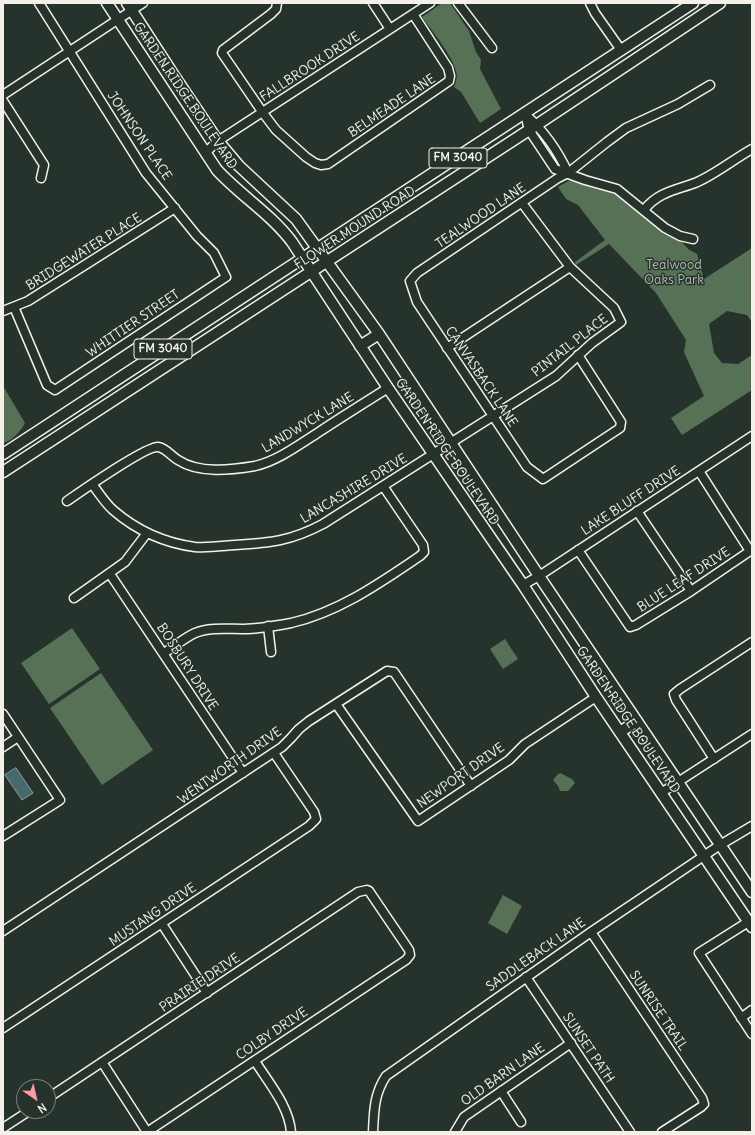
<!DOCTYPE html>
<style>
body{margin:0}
#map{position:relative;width:755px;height:1135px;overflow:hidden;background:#26332d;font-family:Delius,sans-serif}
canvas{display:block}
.frame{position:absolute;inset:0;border:4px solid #f4f1e8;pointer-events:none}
.north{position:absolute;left:16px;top:1079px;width:40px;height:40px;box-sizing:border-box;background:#26332d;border:1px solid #787f78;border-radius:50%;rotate:146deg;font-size:11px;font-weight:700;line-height:16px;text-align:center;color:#f4f1e8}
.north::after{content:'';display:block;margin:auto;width:14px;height:18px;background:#ff9aa2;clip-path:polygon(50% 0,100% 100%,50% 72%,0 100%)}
</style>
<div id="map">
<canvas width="755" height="1135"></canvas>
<div class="frame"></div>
<div class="north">N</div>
</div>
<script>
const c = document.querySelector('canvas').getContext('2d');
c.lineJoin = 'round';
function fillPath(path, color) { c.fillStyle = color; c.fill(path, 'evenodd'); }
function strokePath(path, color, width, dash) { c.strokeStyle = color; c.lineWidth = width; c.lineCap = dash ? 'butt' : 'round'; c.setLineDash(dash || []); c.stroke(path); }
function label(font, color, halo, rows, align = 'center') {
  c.font = font + ' Delius,sans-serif'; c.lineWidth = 3; c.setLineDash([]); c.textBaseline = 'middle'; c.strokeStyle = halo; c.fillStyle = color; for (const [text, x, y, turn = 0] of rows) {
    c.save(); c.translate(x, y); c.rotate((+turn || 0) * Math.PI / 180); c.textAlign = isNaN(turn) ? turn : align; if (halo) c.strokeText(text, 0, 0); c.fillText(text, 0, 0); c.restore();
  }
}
const green = new Path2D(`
 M442,3h8l19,28 7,21 5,8 -1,9 21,40 -21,14 -19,-31 -7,-5c2,-5 4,-10 2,-16 -4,-16 -24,-40 -34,-54z
 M572,179l16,6 14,3 13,4 15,10 43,35 9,5 6,7 9,5 7,25 48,-31v74l-5,-7 -20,-4 -18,13 5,29 8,10 16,1 14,-9v35l-70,45 -11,-17 33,-22 -20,-44 2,-12 -30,-47 -47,-49 -33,21 -1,-3 30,-22 -27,-35 -12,-6 -8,-12z
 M3,386l22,37c-4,8 -13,18 -22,20z
 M72,628l28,41 -51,35 -28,-41z
 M505,639l13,20 -15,10 -13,-20z
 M101,673l52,77 -51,35 -52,-77z
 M560,773l12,6 3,4 -7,8h-8l-2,-5 -5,-6 5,-6z
 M503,895l19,11 -15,28 -19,-11z`);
const water = new Path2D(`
 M16,768l17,25 -11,7 -17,-25z`);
const minor = new Path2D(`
 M277,3l-1,6 -5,5 -48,36 -1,3 41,60 13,17 30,27 9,6 6,2 7,-1 121,-83 1,-5 -2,-8 -35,-54
 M373,3l17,26
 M458,3l34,45
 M590,3l5,10 26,37
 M3,95l140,-92
 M3,101l41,64 -3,13
 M525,114l4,16 26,39 30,11 32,9 48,39 15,8 13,3
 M525,114c18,16 33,37 43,59
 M205,153l13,-12 212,-138
 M644,210c14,-18 32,-20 51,-27 18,-7 39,-24 57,-34
 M14,307l33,78 8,5 171,-113 -12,-24 -17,-17 -51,-63 -107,-170
 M3,311l25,-10 147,-93
 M447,348l123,-81
 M578,355l43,67 -1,6 -77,51 -16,-12 -110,-165 -7,-21 7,-8 141,-95 10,-5 39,-31 19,-14 52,-24 32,-19
 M92,484c7,9 13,19 21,26 23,20 52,33 82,37 13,1 27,-1 40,-2 35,-2 56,-4 88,-21l233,-148 36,-33 29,-21 -7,-14 -44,-41 -48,-64
 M67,501c13,-9 79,-55 91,-54 8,1 13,9 20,13 21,14 53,10 77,6 22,-5 42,-20 61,-32 24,-16 48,-31 72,-46
 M637,511l54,80
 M578,550l52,77 6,-2 55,-34 59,-40 -51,-80
 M110,574l133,199
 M523,585l16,-9 213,-140
 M74,598l51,-36 22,-29
 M268,626l3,26
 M164,653c10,-6 20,-15 31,-20 15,-6 32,-4 48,-4 16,0 32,-3 48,-6 48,-11 89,-40 129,-67l4,-4 -1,-7 -40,-59
 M336,704l82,117 91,-61 16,-16 71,-47
 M3,714l57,86 -57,36
 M3,747l15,-10
 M714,759l-38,-59 -2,-6 6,-5 72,-47
 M661,793l91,-59
 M748,922l-49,31 53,81
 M162,924l45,69
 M3,931l279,-184 9,-9 8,-9 10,-8 78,-50 7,1 77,114
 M591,932l111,166 2,6 -3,3 -39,25
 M526,977l104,155
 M741,1018l11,-8
 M3,1028l306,-202 7,-7 -2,-7 -40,-59
 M255,1061c13,21 34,45 36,71
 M102,1062l45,70
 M501,1091l20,31
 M48,1098l310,-206 9,-2 2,1 40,59 1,5 -4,5 -259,172
 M3,1128l26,-17
 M373,1132c1,-21 1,-38 13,-56l205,-144 129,-87 32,-19
 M455,1132l9,-15 107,-74`);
const major = new Path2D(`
 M107,3l110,167c24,26 54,44 75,72l96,146 135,197 73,112 156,230
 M127,3l48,74 43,64 21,25 57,53 83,115 160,242 213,316
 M360,346l19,-12
 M3,454l690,-451
 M3,472l526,-342 191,-127
 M620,732l17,-11`);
const shields = [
 [458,158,58],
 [163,349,58]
];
const shieldNames = [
 ["FM 3040",458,158],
 ["FM 3040",163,349]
];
const streetNames = [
 ["FALLBROOK DRIVE",310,67,-33],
 ["GARDEN RIDGE BOULEVARD",185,96,56],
 ["BELMEADE LANE",392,106,-34],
 ["JOHNSON PLACE",139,136,56],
 ["TEALWOOD LANE",481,216,-34],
 ["FLOWER MOUND ROAD",355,228,-33],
 ["BRIDGEWATER PLACE",84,252,-32],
 ["WHITTIER STREET",133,324,-34],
 ["PINTAIL PLACE",570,346,-38],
 ["CANVASBACK LANE",481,377,56],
 ["LANDWYCK LANE",308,423,-31],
 ["GARDEN RIDGE BOULEVARD",447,452,56],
 ["LANCASHIRE DRIVE",354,489,-31],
 ["LAKE BLUFF DRIVE",631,501,-33],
 ["BLUE LEAF DRIVE",684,580,-33],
 ["BOSBURY DRIVE",187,667,57],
 ["GARDEN RIDGE BOULEVARD",628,720,56],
 ["WENTWORTH DRIVE",230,766,-35],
 ["NEWPORT DRIVE",461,776,-35],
 ["MUSTANG DRIVE",153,915,-34],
 ["SADDLEBACK LANE",536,955,-35],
 ["PRAIRIE DRIVE",200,983,-34],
 ["SUNRISE TRAIL",658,1011,56],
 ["COLBY DRIVE",272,1034,-34],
 ["SUNSET PATH",588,1048,56],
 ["OLD BARN LANE",503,1075,-35]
];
const parkNames = [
 ["Tealwood",674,265],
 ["Oaks Park",674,280]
];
fillPath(green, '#577157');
fillPath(water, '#466a6b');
strokePath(water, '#8ca09d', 1);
strokePath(minor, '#f4f1e8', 11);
strokePath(major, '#f4f1e8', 13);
strokePath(minor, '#26332d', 8);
strokePath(major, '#26332d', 10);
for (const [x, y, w] of shields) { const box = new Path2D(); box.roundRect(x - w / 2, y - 10, w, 20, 3); c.fillStyle = '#26332d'; c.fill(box); strokePath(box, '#f4f1e8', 1); }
label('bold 12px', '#f4f1e8', null, shieldNames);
label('13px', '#f4f1e8', '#26332d', streetNames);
label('13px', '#b5beae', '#26332d', parkNames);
</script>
